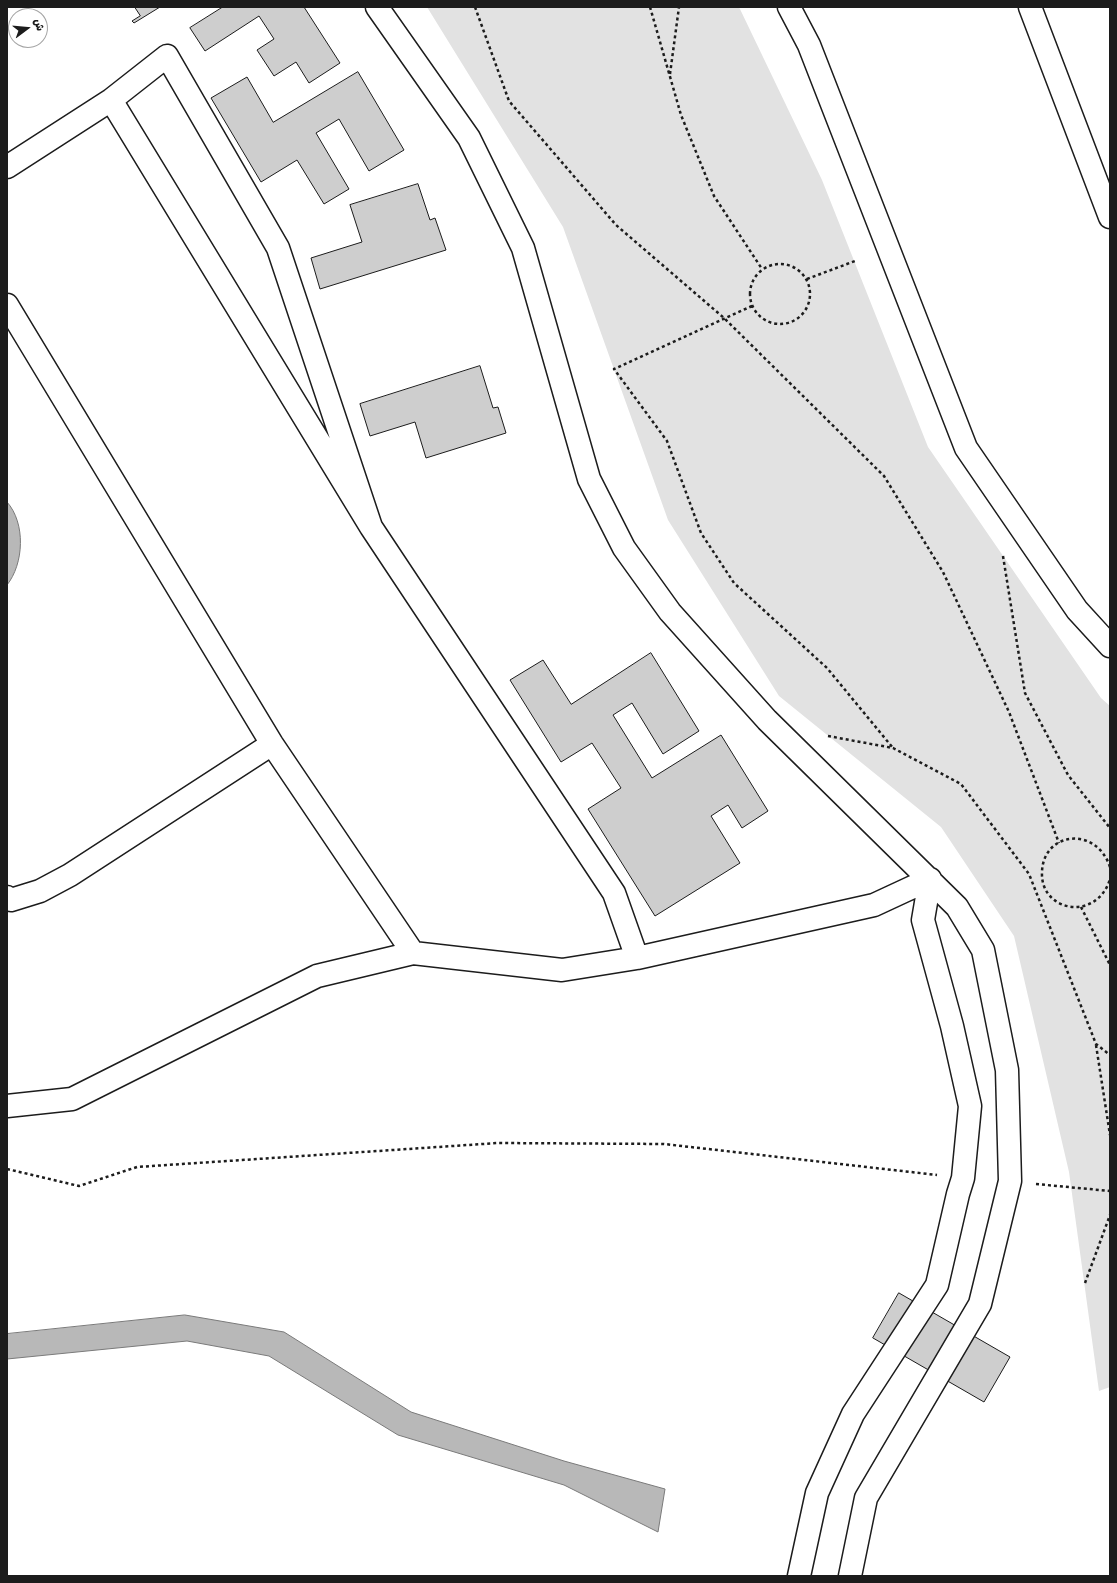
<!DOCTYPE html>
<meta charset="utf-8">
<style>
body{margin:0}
#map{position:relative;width:1117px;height:1583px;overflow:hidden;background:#fff;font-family:Pangolin,"Playpen Sans Arabic",sans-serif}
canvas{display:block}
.frame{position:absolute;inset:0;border:8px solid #1c1c1c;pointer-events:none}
.north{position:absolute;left:8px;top:8px;width:40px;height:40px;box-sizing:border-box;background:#fff;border:1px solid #a4a4a4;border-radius:50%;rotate:74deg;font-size:11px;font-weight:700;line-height:16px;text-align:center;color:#1c1c1c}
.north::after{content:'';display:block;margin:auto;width:14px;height:18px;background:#1c1c1c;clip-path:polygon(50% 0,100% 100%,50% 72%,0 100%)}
</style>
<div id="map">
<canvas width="1117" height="1583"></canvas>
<div class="frame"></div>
<div class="north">ش</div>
</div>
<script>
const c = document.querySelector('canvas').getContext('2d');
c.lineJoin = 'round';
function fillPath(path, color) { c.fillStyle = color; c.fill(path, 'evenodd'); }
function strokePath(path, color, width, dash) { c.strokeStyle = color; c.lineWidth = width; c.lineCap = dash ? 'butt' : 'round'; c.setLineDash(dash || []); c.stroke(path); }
const green = new Path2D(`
 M427,7h312l83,173 106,267 173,251 9,8v681l-11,4 -30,-219 -55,-236 -73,-109 -162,-131 -111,-176 -105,-293z`);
const water = new Path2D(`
 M7,502c19,21 17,62 0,83z
 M185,1315l99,17 127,80 153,49 101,28 -7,43 -94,-47 -166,-50 -129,-79 -82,-15 -180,18v-25z`);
const building = new Path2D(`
 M135,7h25l-26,16 -2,-2 8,-5z
 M223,7h81l36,56 -31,20 -13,-21 -22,14 -17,-26 17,-11 -15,-23 -54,35 -15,-23z
 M358,72l46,78 -35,21 -30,-52 -23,14 33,56 -25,15 -27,-44 -36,22 -50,-84 36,-21 26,45z
 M418,184l12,36 5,-2 11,32 -126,39 -9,-31 51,-16 -12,-37z
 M480,366l13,42 5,-1 8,26 -80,25 -11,-36 -45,14 -10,-32z
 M651,653l48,78 -36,23 -31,-51 -19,12 39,63 69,-43 47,76 -26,17 -14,-23 -17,11 29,47 -85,53 -67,-107 33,-21 -29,-45 -31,19 -51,-82 33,-20 28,44z
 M899,1293l111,64 -26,45 -111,-64z`);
const path = new Path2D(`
 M475,7l34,94 107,124 108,93 160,158 59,96 66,140 50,131
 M650,7l31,108 33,81 48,73
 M670,74l9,-67
 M750 294a30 30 0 1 1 60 0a30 30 0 1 1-60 0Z
 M807,279l48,-18
 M752,306l-138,63 53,72 34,92 33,50 93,85 66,80
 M1003,556l22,137 43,82 42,53
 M828,736l65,12 68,36 68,90 67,170 14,11
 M1110,867c-14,-42 -67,-35 -68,5 -2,40 55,50 68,7
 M1081,907l29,58
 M1096,1045l14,90
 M7,1169l72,17 58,-19 361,-24 166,1 273,31
 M1036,1184l74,7
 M1085,1283l25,-68`);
const minor = new Path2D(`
 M377,7l92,131 54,110 66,231 35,69 46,64 97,108 190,187 26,43 24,120 3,111 -30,123 -114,194 -16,78
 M789,7l20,38 157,403 111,162 33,36
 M1030,7l80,210
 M7,167l104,-67 56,-44 111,192 93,279 -260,-427
 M7,305l265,439 141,209
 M371,527l243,366 23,65
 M7,897l4,3 29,-9 30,-16 202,-131
 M7,1106l65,-7 245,-123 96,-23 149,17 75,-12 237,-53 56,-26
 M799,1576l18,-83 36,-79 84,-129 21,-91 5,-16 7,-72 -18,-80 -29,-106 7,-41`);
fillPath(green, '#e2e2e2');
fillPath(water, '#b8b8b8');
strokePath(water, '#7a7a7a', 1);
fillPath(building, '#cecece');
strokePath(building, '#1c1c1c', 1);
strokePath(minor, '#1c1c1c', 25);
strokePath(path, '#1c1c1c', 2.5, [3, 3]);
strokePath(minor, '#fff', 22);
</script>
